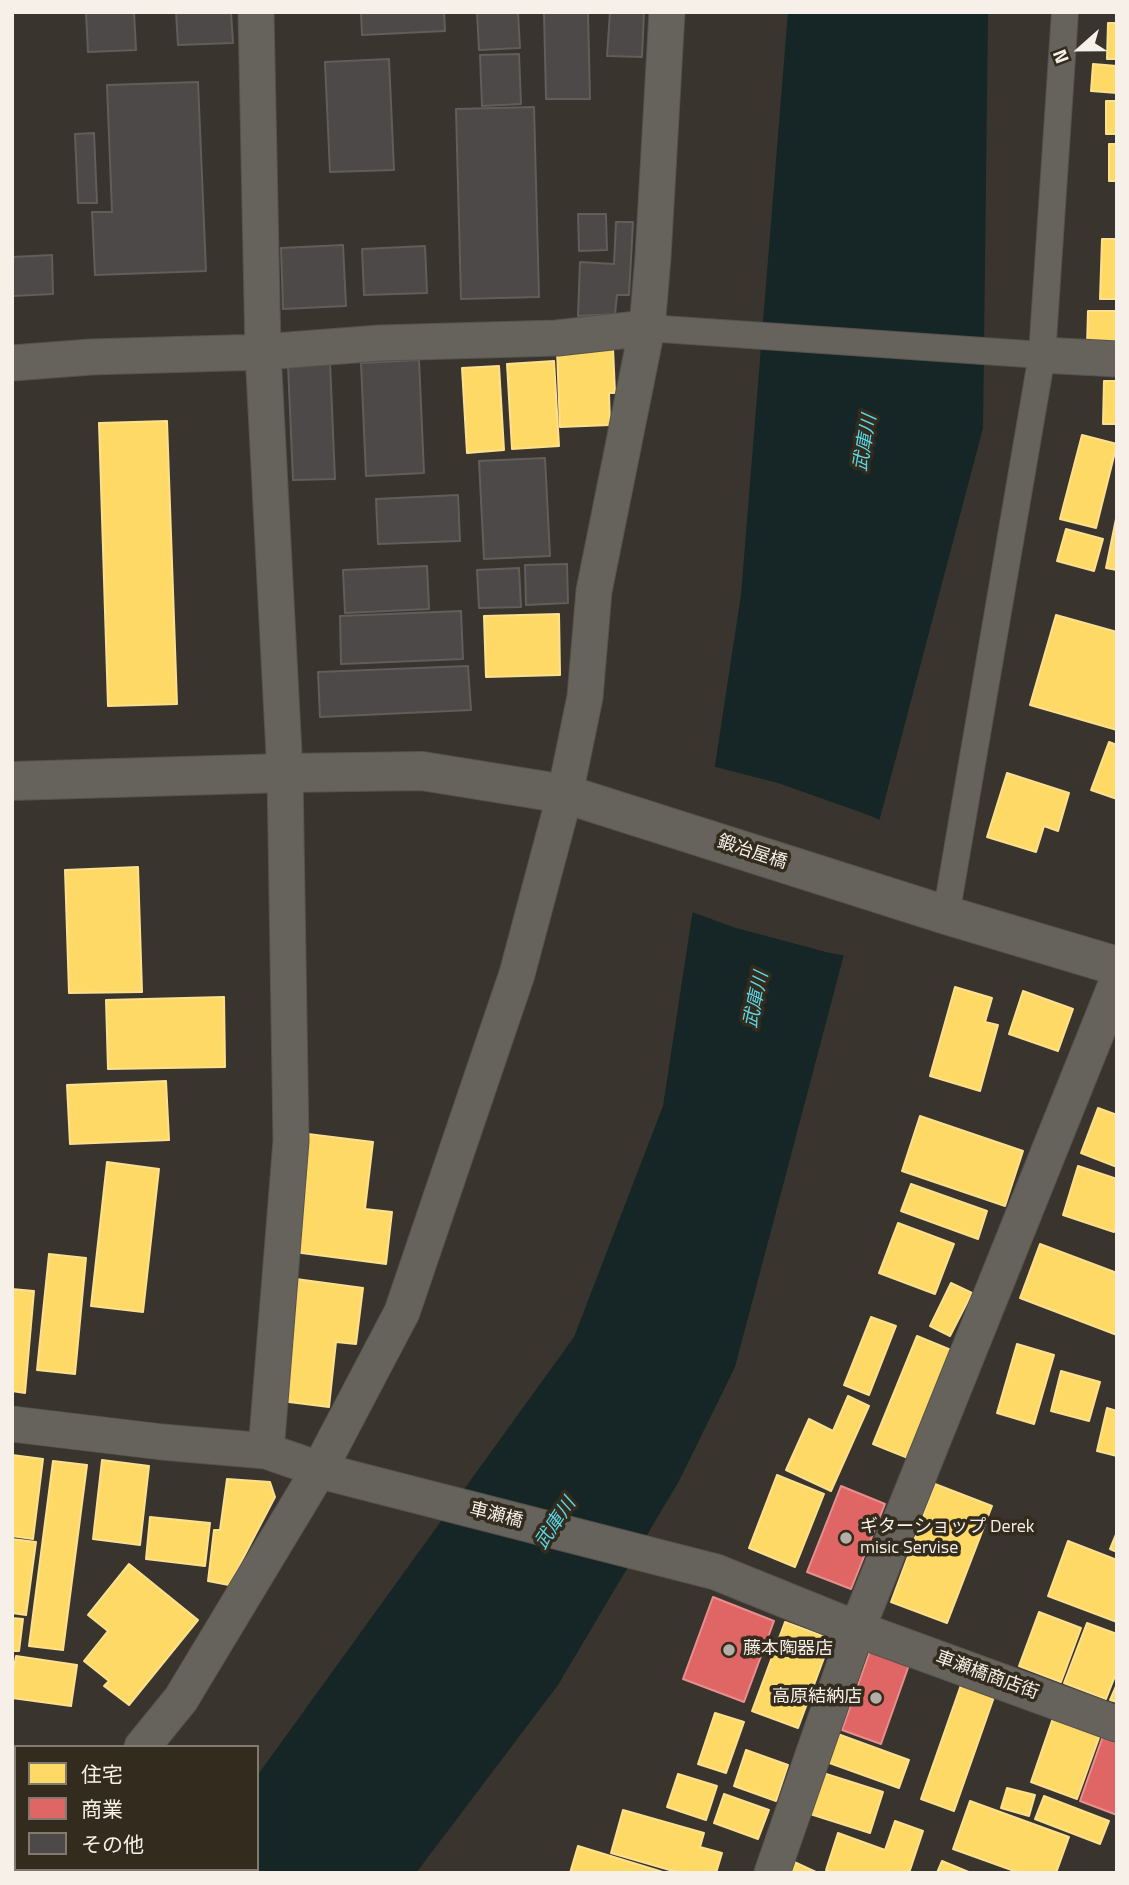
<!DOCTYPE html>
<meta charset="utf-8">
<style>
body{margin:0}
#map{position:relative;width:1129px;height:1885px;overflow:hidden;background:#39342d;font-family:"Titillium Web","Noto Sans JP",sans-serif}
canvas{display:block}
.frame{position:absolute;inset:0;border:14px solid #f6f0e9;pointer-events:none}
.legend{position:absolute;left:14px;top:1745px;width:245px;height:126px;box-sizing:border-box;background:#332b1e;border:2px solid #817a6f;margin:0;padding:9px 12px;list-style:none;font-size:21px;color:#f6f0e9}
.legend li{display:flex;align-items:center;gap:14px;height:35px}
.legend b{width:35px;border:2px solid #817a6f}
.north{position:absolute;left:1045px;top:14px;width:70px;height:70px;-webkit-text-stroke:5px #332b1e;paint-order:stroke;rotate:249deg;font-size:19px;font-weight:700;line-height:28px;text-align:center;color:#f6f0e9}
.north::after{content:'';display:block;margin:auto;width:24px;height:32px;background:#f6f0e9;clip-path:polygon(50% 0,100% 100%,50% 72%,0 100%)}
</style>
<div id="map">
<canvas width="1129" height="1885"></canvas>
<div class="frame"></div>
<ul class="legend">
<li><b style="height:19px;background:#ffd966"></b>住宅</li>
<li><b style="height:19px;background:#e06666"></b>商業</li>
<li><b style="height:19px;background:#4c4948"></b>その他</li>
</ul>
<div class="north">N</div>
</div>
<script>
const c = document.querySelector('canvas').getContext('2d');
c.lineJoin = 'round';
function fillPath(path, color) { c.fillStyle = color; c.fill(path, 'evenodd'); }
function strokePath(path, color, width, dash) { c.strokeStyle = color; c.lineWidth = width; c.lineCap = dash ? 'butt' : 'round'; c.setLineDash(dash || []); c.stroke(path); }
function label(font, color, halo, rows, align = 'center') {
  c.font = font + ' "Titillium Web","Noto Sans JP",sans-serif'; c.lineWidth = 7; c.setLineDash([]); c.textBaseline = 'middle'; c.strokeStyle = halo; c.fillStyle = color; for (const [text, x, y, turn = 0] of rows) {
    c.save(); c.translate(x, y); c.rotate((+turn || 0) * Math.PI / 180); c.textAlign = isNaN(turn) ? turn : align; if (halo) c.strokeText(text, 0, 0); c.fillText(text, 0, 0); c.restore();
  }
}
const water = new Path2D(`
 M788,12h200l-5,416 -248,939 -56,114 -121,204 -142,188h-238l3,-4h76v-93l317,-439 89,-231 78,-511z`);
const pier = new Path2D(`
 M712,766l66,17 85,30 20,8 -36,135 -21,-4 -90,-24 -47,-17z`);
const homes = new Path2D(`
 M1108,23h9v36h-10z
 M1093,64l24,2v27l-26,-2z
 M1106,101h11v33h-11z
 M1109,144h8v37h-8z
 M1102,239h15v60h-17z
 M1088,311h29v37l-30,-1z
 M613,348l2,45h-6l1,32 -50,2 -3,-77z
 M554,361l5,85 -47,3 -5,-85z
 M499,366l5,84 -37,3 -5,-85z
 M1104,381h13v43h-14z
 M167,421l10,283 -69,2 -9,-283z
 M1082,435l35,9 -21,84 -36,-9z
 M1117,514v56l-11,-2z
 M1066,529l37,10 -9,32 -37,-10z
 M559,614l1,61 -74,2 -2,-61z
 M1056,615l61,17v98l-87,-25z
 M1109,742l8,3v54l-26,-9z
 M1007,773l62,20 -11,38 -14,-5 -8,26 -49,-15z
 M138,867l4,125 -73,1 -4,-123z
 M955,987l37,11 -7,24 13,3 -18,66 -50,-15z
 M1023,991l50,18 -15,42 -49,-17z
 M224,997l1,70 -117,2 -2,-69z
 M166,1081l3,59 -99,4 -3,-59z
 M1098,1108l19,7v52l-36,-14z
 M920,1116l103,35 -18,55 -103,-35z
 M308,1134l65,8 -8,67 27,3 -6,52 -92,-12z
 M107,1162l52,7 -16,143 -52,-6z
 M1078,1166l39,13v44l-3,9 -51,-17z
 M911,1184l76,27 -9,28 -77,-28z
 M898,1223l56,21 -19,50 -56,-21z
 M1040,1244l77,29v62l-97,-37z
 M49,1254l37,4 -11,116 -38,-4z
 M296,1279l67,9 -7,56 -20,-2 -7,65 -48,-6z
 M951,1283l21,10 -22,43 -20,-10z
 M12,1289l22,2 -9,102 -13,-2z
 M871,1317l25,9 -27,69 -25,-10z
 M917,1336l34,14 -43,108 -35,-14z
 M1017,1344l37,11 -20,69 -37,-11z
 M1061,1371l39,11 -11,39 -38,-10z
 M848,1396l21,10 -38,85 -45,-21 23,-51 24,12z
 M1107,1408l10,3v45l-20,-5z
 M12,1455l31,4 -10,80 -21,-3z
 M102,1460l47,6 -9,79 -47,-6z
 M53,1461l34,4 -24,185 -34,-4z
 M777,1475l47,19 -29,73 -46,-19z
 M227,1479l43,3 5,15 -46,88 -21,-4 6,-51h6z
 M935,1484l57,22 -45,117 -56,-21z
 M150,1517l60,6 -5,43 -59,-7z
 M1117,1532v20l-7,-3z
 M12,1539l24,3 -10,73 -14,-2z
 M1068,1541l49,19v62l-69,-26z
 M129,1564l69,56 -69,85 -25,-19 5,-5 -25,-20 24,-30 -20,-16z
 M1039,1612l42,16 -20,54 -42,-16z
 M12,1618l11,1 -4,32h-7z
 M785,1622l46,17 -33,89 -46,-17z
 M1087,1623l30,11v37l-11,28 -42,-16z
 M16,1656l61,9 -6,41 -59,-8v-19z
 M1117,1684v18l-7,-2z
 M961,1685l33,12 -40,114 -33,-12z
 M715,1713l29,9 -18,51 -28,-9z
 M1053,1718l47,17 -23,64 -46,-17z
 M835,1733l74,27 -10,28 -75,-27z
 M746,1750l42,15 -12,36 -42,-15z
 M820,1772l63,20 -13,41 -63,-20z
 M678,1774l39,12 -11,34 -39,-13z
 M1007,1788l28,7 -6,21 -28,-8z
 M724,1794l45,16 -11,29 -44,-16z
 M1044,1796l65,25 -9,23 -65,-25z
 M970,1801l99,36 -13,36h-36l-67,-24z
 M623,1810l81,23 -4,14 22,6 -6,20h-36l-69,-20z
 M895,1821l28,10 -14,42h-76l-7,-3 12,-37 47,17z
 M578,1846l88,27h-96z
 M790,1860l28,13h-34z
 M942,1861l29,12h-34z`);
const shops = new Path2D(`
 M841,1486l44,18 -34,85 -44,-17z
 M713,1597l61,24 -30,81 -61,-23z
 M870,1651l39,14 -28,79 -39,-14z
 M1103,1736l14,5v74l-37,-14z`);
const building = new Path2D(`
 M86,12h48l2,38 -48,2z
 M176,12h55l2,31 -55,2z
 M361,12h83l1,19 -83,4z
 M477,12h41l2,36 -41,2z
 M544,12h44l2,87h-44z
 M610,12h34l-2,45 -35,-1z
 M519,54l2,50 -39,2 -2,-51z
 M389,59l5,111 -64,2 -5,-110z
 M198,82l8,189 -111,4 -3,-63h20l-5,-127z
 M534,107l5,190 -78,2 -5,-190z
 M94,133l3,70h-19l-3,-69z
 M578,214h28l1,36 -28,1z
 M616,222h17l-4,73h-12l-2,19 -37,2 2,-54 34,2z
 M343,245l3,61 -63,3 -2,-61z
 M425,246l2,47 -63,2 -2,-46z
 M52,255l1,39 -41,2v-39z
 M419,360l5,113 -58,3 -5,-113z
 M330,363l5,116 -42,1 -5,-115z
 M545,458l5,98 -66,3 -5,-98z
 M458,495l2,46 -82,3 -2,-45z
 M567,564l1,39 -42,2 -1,-40z
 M427,566l2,43 -84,4 -2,-43z
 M519,568l2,39 -42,1 -2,-38z
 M461,611l2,48 -122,5 -1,-48z
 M468,666l3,44 -151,7 -2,-45z`);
const pedestrian = new Path2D(`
 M647,328l395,27
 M946,915l96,-560 23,-343`);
const minor = new Path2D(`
 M256,12l7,340 22,421 6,368 -25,310
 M1042,355l75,4
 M12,363l79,-6 172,-5 117,-9 177,-5 90,-10
 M12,1424l150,18 104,9 67,23 383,98 141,57 260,95
 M142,1747l39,-48 138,-229 83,-158 115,-338 48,-180 20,-97 9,-106 53,-263 6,-71 14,-245
 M38,1873l4,-4
 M772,1873l85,-244 260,-647`);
const tertiary = new Path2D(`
 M12,781l273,-8 137,-2 143,23 381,121 171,51`);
const markers = [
 [846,1538,7,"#b4aea7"],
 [729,1650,7,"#b4aea7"],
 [876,1698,7,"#b4aea7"]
];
const streetNames = [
 ["鍛冶屋橋",752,853,18],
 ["車瀬橋",496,1516,14],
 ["車瀬橋商店街",987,1676,20]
];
const poiNames = [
 ["ギターショップ Derek",860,1528],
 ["misic Servise",860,1549],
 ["藤本陶器店",743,1650],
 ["高原結納店",862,1698,"right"]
];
const waterNames = [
 ["武庫川",866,443,-80],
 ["武庫川",757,1000,-78],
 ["武庫川",556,1524,-56]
];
fillPath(water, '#162526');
fillPath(pier, '#39342d');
fillPath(homes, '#ffd966');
strokePath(homes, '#fce08d', 2);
fillPath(shops, '#e06666');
strokePath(shops, '#e78f8d', 2);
fillPath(building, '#4c4948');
strokePath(building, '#615d5b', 2);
strokePath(pedestrian, '#57524c', 28);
strokePath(minor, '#57524c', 37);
strokePath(tertiary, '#57524c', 40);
strokePath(pedestrian, '#66635d', 26);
strokePath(minor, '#66635d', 35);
strokePath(tertiary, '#66635d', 38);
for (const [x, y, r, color] of markers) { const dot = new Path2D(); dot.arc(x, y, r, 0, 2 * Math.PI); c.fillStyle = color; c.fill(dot); strokePath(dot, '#332b1e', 2.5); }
label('18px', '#f6f0e9', '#332b1e', streetNames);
label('18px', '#f6f0e9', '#332b1e', poiNames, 'left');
label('italic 19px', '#58d9e8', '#332b1e', waterNames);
</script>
